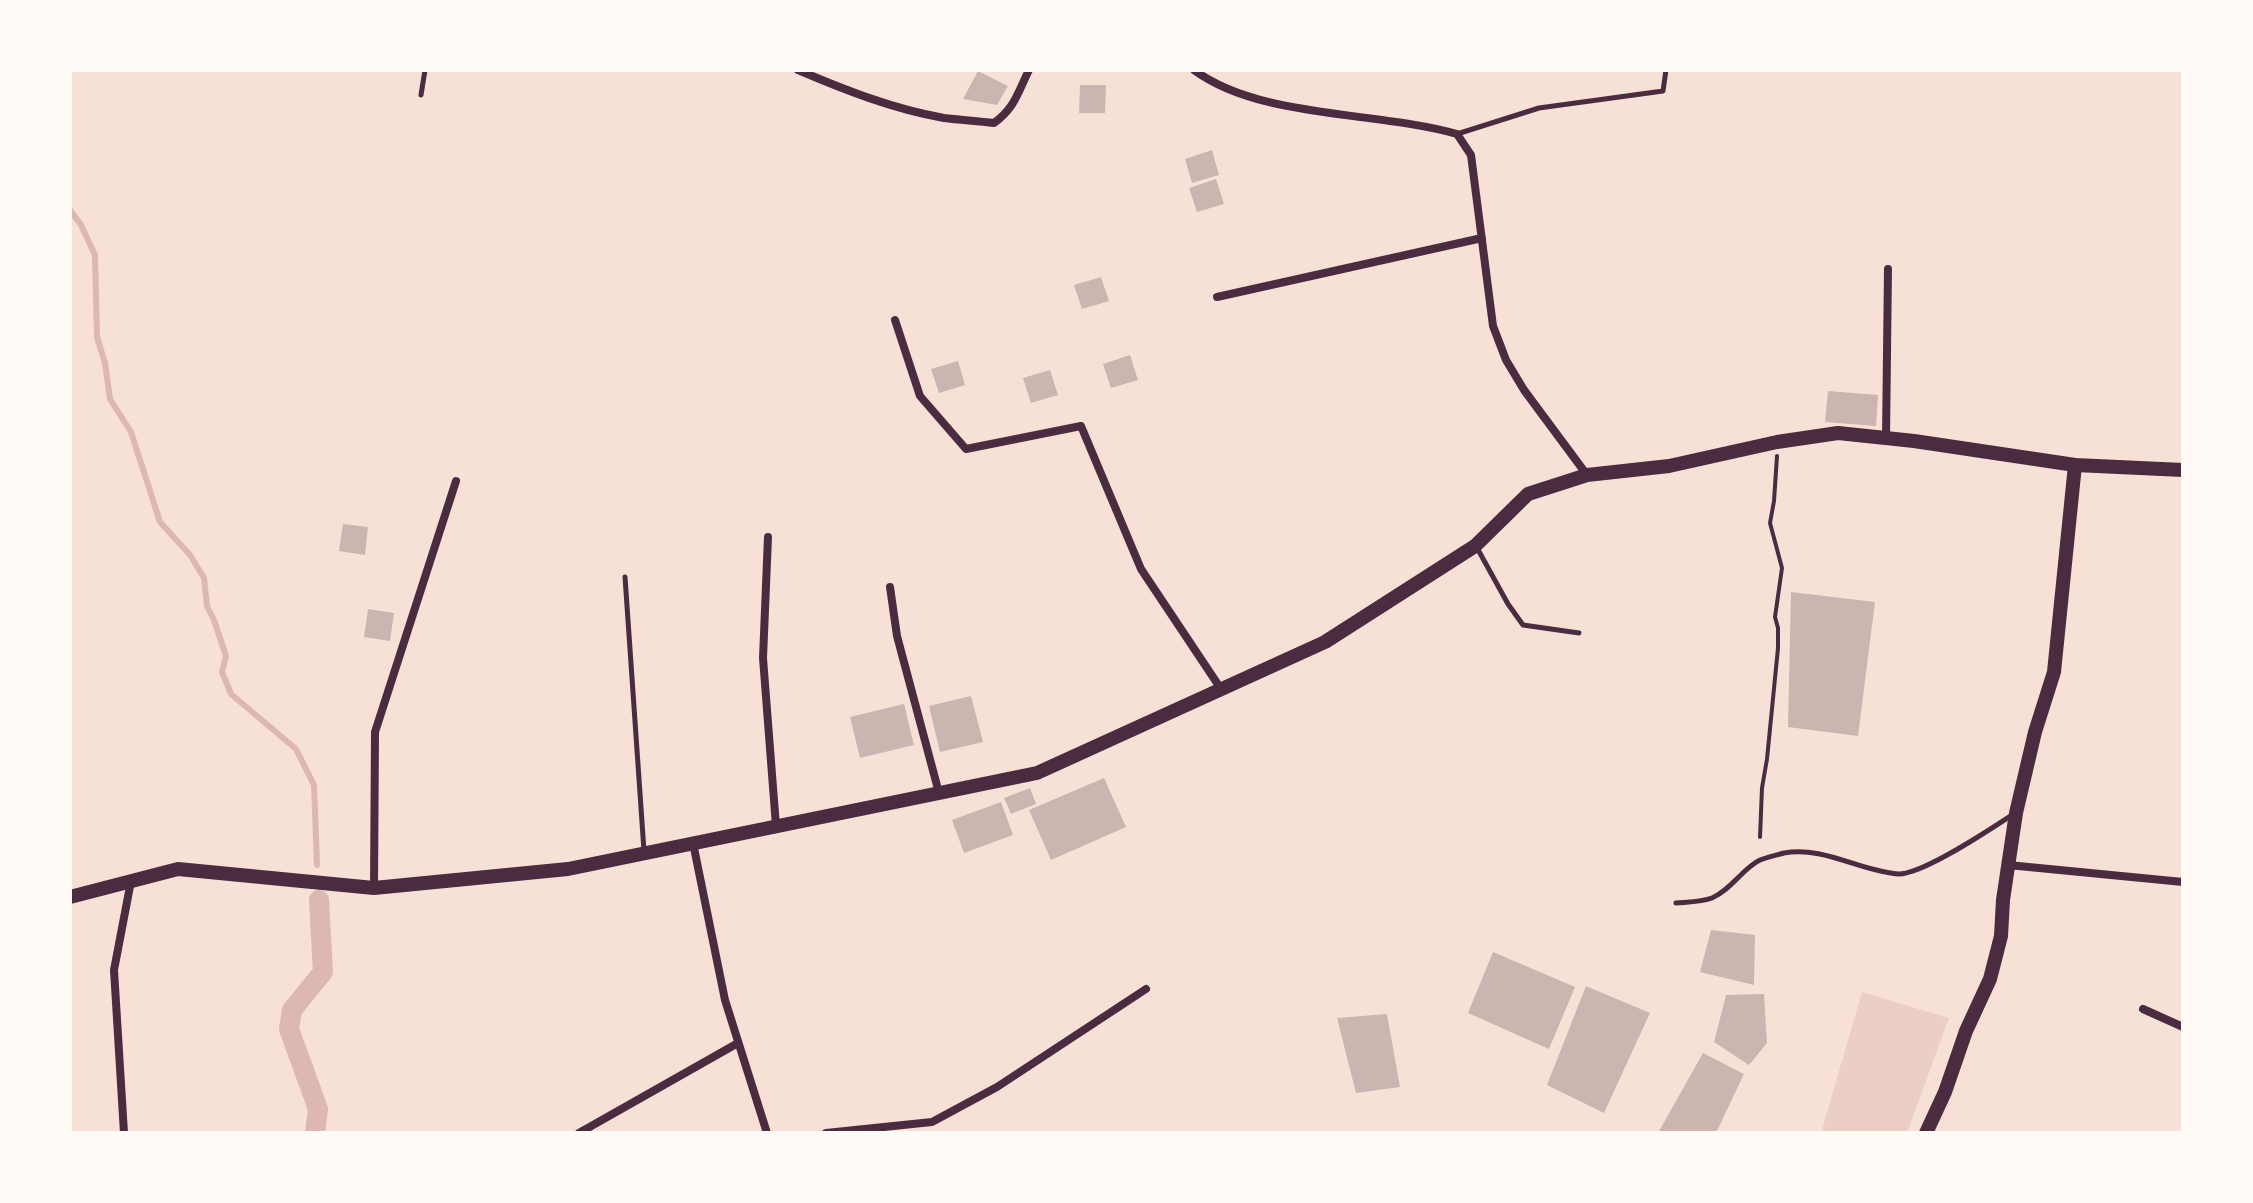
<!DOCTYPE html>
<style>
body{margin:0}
#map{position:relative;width:2253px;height:1203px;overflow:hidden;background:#f7e1d7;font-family:Cabin,sans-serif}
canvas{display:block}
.frame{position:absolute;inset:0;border:72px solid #fffaf5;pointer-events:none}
</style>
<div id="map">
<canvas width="2253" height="1203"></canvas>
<div class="frame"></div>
</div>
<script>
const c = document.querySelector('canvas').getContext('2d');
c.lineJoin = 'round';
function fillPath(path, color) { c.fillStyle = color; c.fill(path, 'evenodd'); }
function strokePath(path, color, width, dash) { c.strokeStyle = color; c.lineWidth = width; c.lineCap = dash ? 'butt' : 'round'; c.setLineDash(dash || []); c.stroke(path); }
const green = new Path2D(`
 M1862,992l87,26 -42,115h-86z`);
const stream = new Path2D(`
 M70,210l11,15 14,30 2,82 8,26 5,36 21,33 29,90 30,33 14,23 3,28 7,14 12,36 -4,16 9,22 65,55 18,36 3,80`);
const canal = new Path2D(`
 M315,1133l3,-24 -29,-80 3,-19 31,-38 -4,-72`);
const building = new Path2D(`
 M978,71l30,15 -11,19 -34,-6z
 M1080,85h26l-1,28h-26z
 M1212,150l7,25 -27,8 -7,-24z
 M1216,179l8,25 -27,8 -8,-24z
 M1101,277l8,24 -27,8 -8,-24z
 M1130,355l8,25 -27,8 -8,-24z
 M958,361l7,24 -26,8 -8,-24z
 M1050,370l8,25 -27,8 -8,-25z
 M1828,391l50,4 -2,31 -51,-4z
 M343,524l25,3 -3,28 -26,-4z
 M1791,592l84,10 -17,134 -70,-9z
 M368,609l26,4 -4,28 -26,-4z
 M971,696l12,46 -43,10 -11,-46z
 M904,704l10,41 -54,13 -10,-41z
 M1104,778l22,49 -75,33 -22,-50z
 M1030,788l6,16 -25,10 -7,-16z
 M1001,802l12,33 -49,18 -12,-33z
 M1711,930l44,5 -1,50 -54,-13z
 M1493,952l82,35 -26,62 -81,-36z
 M1586,986l64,27 -46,100 -57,-28z
 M1764,994l3,49 -18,22 -35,-23 12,-47z
 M1387,1014l13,73 -44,6 -19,-75z
 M1703,1053l41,21 -28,59h-58z`);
const path = new Path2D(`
 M1760,837l2,-49 5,-29 11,-111v-20l-3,-11 7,-49 -12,-45 4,-22 3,-45`);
const service = new Path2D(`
 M421,95l4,-25
 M1457,134l82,-26 124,-17 3,-21
 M1476,546l32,58 15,21 56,8
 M625,577l19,274
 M1676,903c11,-1 26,-1 36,-5 19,-8 32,-31 48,-38 7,-3 17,-5 24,-7 40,-7 75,18 114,21 24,1 91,-44 114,-59`);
const minor = new Path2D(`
 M798,70c47,20 95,39 146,48 17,2 33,3 50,5 21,-15 24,-31 35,-53
 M1194,70c66,49 183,41 263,64l14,21 22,171 13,34 18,30 63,85
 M1217,297l265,-59
 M895,320l25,76 46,53 115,-23 60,143 80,120
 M1886,438l2,-169
 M768,537l-5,121 13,168
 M890,587l7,49 42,157
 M693,843l32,157 42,133
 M2008,865l175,17
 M374,888l1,-156 81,-251
 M2143,1009l40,18
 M124,1133l-10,-163 17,-89
 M579,1133l159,-90
 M826,1133l106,-11 65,-35 149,-98`);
const tertiary = new Path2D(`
 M1926,1133l19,-41 21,-61 24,-52 11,-43 2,-36 13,-87 19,-81 19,-60 21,-207`);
const secondary = new Path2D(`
 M70,897l108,-28 196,19 194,-19 469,-96 288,-131 150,-96 53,-52 59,-19 82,-9 108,-24 61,-9 76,8 161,24 108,5`);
fillPath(green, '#ebcfc5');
strokePath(stream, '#dcb8b0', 6);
strokePath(canal, '#dcb8b0', 20);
fillPath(building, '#ccb4b1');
strokePath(path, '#4a2c40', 4);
strokePath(service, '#4a2c40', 5);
strokePath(minor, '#4a2c40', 8);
strokePath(tertiary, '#4a2c40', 14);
strokePath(secondary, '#4a2c40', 14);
</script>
